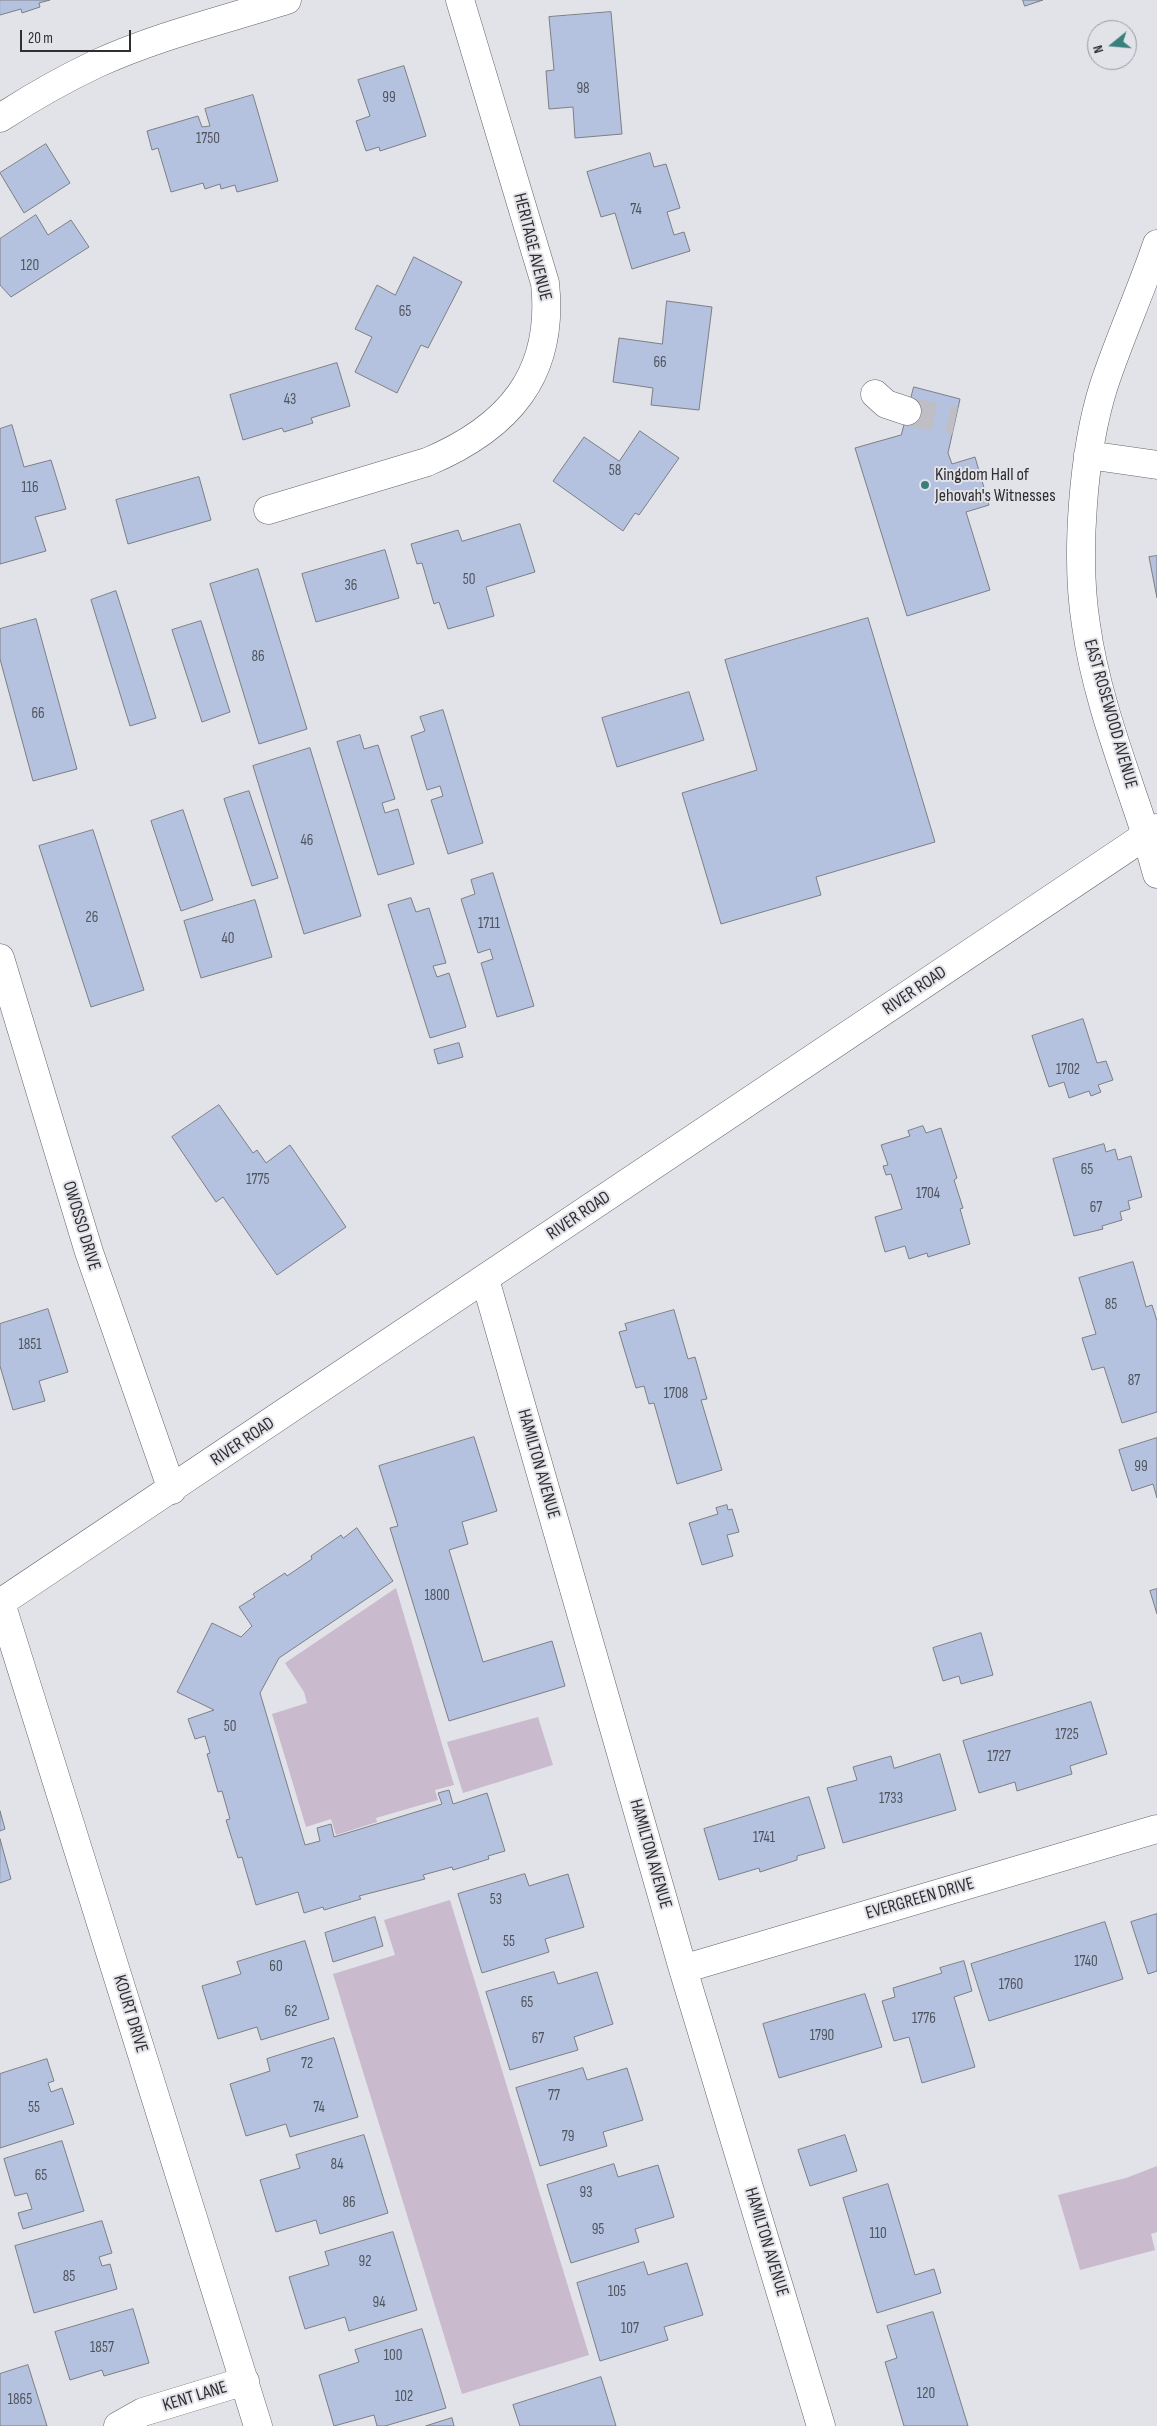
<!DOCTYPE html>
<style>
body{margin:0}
#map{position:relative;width:1157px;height:2426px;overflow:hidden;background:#e2e2e9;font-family:"Sofia Sans Condensed",sans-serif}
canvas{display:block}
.north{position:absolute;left:1087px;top:20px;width:50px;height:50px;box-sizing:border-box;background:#e2e2e9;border:1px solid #9a9aa0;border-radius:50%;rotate:253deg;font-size:14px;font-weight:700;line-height:20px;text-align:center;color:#2f2f32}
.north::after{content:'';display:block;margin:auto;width:18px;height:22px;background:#38807d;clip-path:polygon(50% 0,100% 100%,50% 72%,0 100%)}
.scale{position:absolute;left:20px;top:30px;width:111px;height:22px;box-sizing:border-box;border:2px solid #2f2f32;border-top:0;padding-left:6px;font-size:15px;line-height:18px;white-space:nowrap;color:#2f2f32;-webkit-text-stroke:4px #e2e2e9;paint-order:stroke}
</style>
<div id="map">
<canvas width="1157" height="2426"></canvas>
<div class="north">N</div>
<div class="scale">20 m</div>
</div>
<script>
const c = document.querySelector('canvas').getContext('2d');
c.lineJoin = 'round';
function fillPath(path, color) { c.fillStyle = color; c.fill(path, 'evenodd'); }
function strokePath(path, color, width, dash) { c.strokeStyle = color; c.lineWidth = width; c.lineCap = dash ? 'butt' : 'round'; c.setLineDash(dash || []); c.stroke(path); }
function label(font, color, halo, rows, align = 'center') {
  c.font = font + ' "Sofia Sans Condensed",sans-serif'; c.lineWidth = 4; c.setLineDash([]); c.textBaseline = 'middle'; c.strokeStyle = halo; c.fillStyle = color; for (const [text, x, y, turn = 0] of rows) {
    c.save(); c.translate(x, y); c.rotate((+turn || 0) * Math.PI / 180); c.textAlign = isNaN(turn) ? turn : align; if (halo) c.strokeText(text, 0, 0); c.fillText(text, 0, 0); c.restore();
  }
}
const green = new Path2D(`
 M396,1588l58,197 -19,5 3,10 -62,18 1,4 -41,13 -5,-16 -25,8 -34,-113 35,-11 -3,-11 -19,-29z
 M538,1717l15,48 -90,28 -16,-51z
 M450,1900l139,455 -127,39 -129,-420 62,-19 -11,-35z
 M1157,2166v66l-6,2 4,16 -75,20 -22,-75 68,-17z`);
const building = new Path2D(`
 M0,0h50l-11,3 1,4 -18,6 -1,-4 -21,6z
 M1023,0h20l-18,6z
 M611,12l11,122 -47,4 -2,-31 -24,2 -3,-38 8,-1 -5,-53z
 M404,66l22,70 -46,15 -1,-4 -13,4 -10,-30 14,-5 -12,-36z
 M253,95l25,86 -41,11 -2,-7 -14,4 -1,-5 -15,5 -2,-6 -32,9 -13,-44 -6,2 -5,-19 51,-15 4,11 8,-1 -5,-17z
 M46,144l24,39 -46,30 -24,-40z
 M650,153l4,14 12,-3 14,44 -13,4 7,23 10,-3 6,19 -58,18 -17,-56 -14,4 -14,-45z
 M36,215l12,20 23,-15 18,27 -78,50 -11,-12v-46z
 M414,257l48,25 -34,66 -7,-3 -24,48 -42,-21 17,-35 -17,-8 22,-44 18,10z
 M667,301l45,6 -13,103 -48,-5 2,-17 -40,-6 6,-44 43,6z
 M337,363l13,43 -39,12 2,5 -29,9 -2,-4 -39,12 -13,-45z
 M914,387l46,12 -12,54 4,11 23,-7 14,48 -23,7 24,78 -83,26 -52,-168 46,-13z
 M12,425l12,42 27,-7 15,49 -31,8 11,34 -46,13v-135z
 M640,431l39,27 -40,57 -4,-2 -12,18 -70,-50 31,-44 35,24z
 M199,477l12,43 -83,24 -12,-44z
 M520,524l15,48 -49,15 8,29 -46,13 -9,-27 -5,2 -12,-41 -5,1 -6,-20 47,-14 4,11z
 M385,550l14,48 -83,24 -14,-48z
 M1157,556v42l-8,-41z
 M258,569l49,160 -48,15 -49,-160z
 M116,591l40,127 -26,8 -39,-126z
 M868,618l67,224 -119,35 5,18 -100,29 -39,-131 75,-23 -32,-110z
 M36,619l41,150 -44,12 -33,-122v-30z
 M201,621l29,91 -28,10 -30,-92z
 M689,692l15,48 -87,27 -15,-49z
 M443,710l40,133 -35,11 -17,-54 12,-4 -3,-10 -13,4 -16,-54 14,-5 -5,-14z
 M360,735l4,14 14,-4 17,54 -13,4 3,10 13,-4 16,55 -36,11 -41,-133z
 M310,748l51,168 -57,18 -51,-168z
 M249,791l29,87 -26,8 -28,-87z
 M183,810l30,90 -32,11 -30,-90z
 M93,830l51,160 -53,17 -52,-161z
 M493,873l41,133 -37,11 -16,-54 12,-4 -3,-10 -12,4 -17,-54 14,-5 -4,-14z
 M411,898l5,14 13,-4 17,55 -13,3 4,11 12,-4 17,54 -36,11 -42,-133z
 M255,900l17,57 -71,21 -17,-57z
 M1083,1019l14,44 9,-2 7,19 -15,5 3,7 -10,4 -2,-5 -20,7 -5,-16 -15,5 -17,-51z
 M459,1043l4,14 -25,7 -4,-14z
 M219,1105l34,48 4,-3 9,13 24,-18 56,82 -69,48 -54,-78 -7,5 -44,-65z
 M923,1126l3,7 15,-5 16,50 -3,2 9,28 -3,1 10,35 -42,13 -1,-4 -18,6 -4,-13 -20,6 -10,-35 27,-8 -11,-35 -5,1 -3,-9 5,-1 -7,-20 29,-9 -2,-5z
 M1104,1144l2,8 9,-3 3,11 13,-4 11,41 -14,4 2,8 -10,3 2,8 -20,6 1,3 -29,7 -21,-77z
 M1133,1262l13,45 6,-2 5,16v91l-35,11 -18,-56 -12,3 -10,-32 14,-4 -17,-56z
 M48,1309l20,63 -29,9 6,20 -32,9 -13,-44v-42z
 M674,1310l14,49 7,-2 12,42 -6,1 21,70 -45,14 -23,-81 -5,1 -5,-18 -8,2 -17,-56 8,-2 -2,-6z
 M474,1437l23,74 -35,11 6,22 -19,6 34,112 69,-21 13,45 -116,35 -59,-193 8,-2 -19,-60z
 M1157,1438v60l-4,-14 -21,7 -13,-41z
 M727,1505l1,5 4,-1 7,23 -12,3 6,21 -31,9 -13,-42 29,-9 -2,-6z
 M357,1528l36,53 -114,77 -19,35 45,152 15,-4 -3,-13 14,-4 3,13 108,-33 -4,-11 11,-3 4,14 34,-11 18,58 -17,5 1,3 -36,11 -1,-3 -29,8 2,4 -66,17 2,3 -37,11 -1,-3 -19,6 -6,-21 -42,13 -14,-48 -4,1 -12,-38 4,-1 -8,-28 -4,1 -11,-38 3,-1 -5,-17 -10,3 -7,-20 26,-9 -37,-18 35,-69 29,14 11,-11 -13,-19 16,-10 -2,-3 32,-21 2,3 25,-17 -1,-3 30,-21 2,3z
 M1157,1589v25l-7,-23z
 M981,1633l12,42 -32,9 -2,-8 -16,5 -10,-33z
 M1091,1702l16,52 -37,12 2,8 -55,17 -2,-9 -36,11 -16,-52z
 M940,1754l16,56 -113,33 -16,-55 30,-8 -4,-13 38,-11 3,12z
 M809,1797l16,51 -28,8v4l-37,12 -1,-4 -40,12 -15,-51z
 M0,1811l5,18 -5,2z
 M0,1839l11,40 -11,4z
 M525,1874l4,12 39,-12 16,53 -39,12 4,13 -67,21 -24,-79z
 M1157,1914v57l-9,3 -17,-52z
 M375,1917l8,29 -50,16 -8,-29z
 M1105,1922l18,57 -134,42 -18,-57z
 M305,1941l24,78 -68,21 -4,-13 -39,12 -16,-53 39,-12 -4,-12z
 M964,1961l8,30 -18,6 21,70 -53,16 -13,-46 -15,4 -12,-40 13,-4 -2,-9 49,-15 -2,-5z
 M554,1972l4,12 39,-12 16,52 -39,13 4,13 -68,20 -24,-78z
 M865,1994l17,53 -103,31 -16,-54z
 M334,2038l24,79 -68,20 -4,-13 -40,12 -16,-52 40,-13 -3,-12z
 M47,2059l7,22 -6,2 3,9 11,-4 12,36 -74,24v-74z
 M583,2068l4,12 40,-12 16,52 -40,12 4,14 -67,20 -24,-78z
 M364,2135l24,78 -68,21 -4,-14 -40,12 -16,-52 40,-12 -4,-13z
 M845,2135l12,36 -47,15 -12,-36z
 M62,2141l22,70 -61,18 -5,-16 14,-4 -5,-16 -12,3 -11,-37z
 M614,2164l4,13 40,-12 16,52 -39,12 4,13 -68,21 -24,-78z
 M888,2184l27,91 19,-6 7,24 -64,20 -34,-115z
 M102,2221l10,32 -13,4 3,9 8,-2 7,25 -83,24 -19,-67z
 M393,2232l24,78 -68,21 -4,-14 -40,12 -16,-52 40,-12 -4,-13z
 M644,2262l4,13 39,-12 16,52 -39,12 4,13 -68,21 -23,-78z
 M133,2309l16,54 -45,13 -2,-6 -32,10 -15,-48z
 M933,2312l35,114h-64l-19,-64 12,-4 -10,-32z
 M422,2329l24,79 -61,18h-8l-3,-11 -40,11 -15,-51 40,-13 -4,-12z
 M28,2365l19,61h-47v-52z
 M601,2377l15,49h-96l-7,-21z
 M452,2418l2,8h-28z`);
const minorTunnel = new Path2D(`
 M907,411l48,10`);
const minor = new Path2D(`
 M0,118c31,-20 62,-38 96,-54 61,-28 128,-44 191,-64
 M875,394l11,10 21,7
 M1088,455l69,10
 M268,510l159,-48c81,-34 128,-87 118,-179l-85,-283
 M1146,835c-22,-68 -50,-138 -60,-210 -11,-69 -3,-174 18,-240 16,-48 37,-94 53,-141
 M0,958l89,294 83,238
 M485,1279l198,690 138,457
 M1,1603l257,823
 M683,1969l474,-140
 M118,2426l25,-14 102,-31`);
const major = new Path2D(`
 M1146,835l11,39
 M0,1603l1157,-775`);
const markers = [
 [925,485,5,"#38807d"]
];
const numberNames = [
 ["98",583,89],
 ["99",389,98],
 ["1750",208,139],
 ["74",636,210],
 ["120",30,266],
 ["65",405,312],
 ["66",660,363],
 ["43",290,400],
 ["58",615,471],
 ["116",30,488],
 ["50",469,580],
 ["36",351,586],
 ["86",258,657],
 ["66",38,714],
 ["46",307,841],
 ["26",92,918],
 ["1711",489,924],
 ["40",228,939],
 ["1702",1068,1070],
 ["65",1087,1170],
 ["1775",258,1180],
 ["1704",928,1194],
 ["67",1096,1208],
 ["85",1111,1305],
 ["1851",30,1345],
 ["87",1134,1381],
 ["1708",676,1394],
 ["99",1141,1467],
 ["1800",437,1596],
 ["50",230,1727],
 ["1725",1067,1735],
 ["1727",999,1757],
 ["1733",891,1799],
 ["1741",764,1838],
 ["53",496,1900],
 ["55",509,1942],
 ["1740",1086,1962],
 ["60",276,1967],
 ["1760",1011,1985],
 ["65",527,2003],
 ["62",291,2012],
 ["1776",924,2019],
 ["1790",822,2036],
 ["67",538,2039],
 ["72",307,2064],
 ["77",554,2096],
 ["55",34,2108],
 ["74",319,2108],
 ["79",568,2137],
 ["84",337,2165],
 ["65",41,2176],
 ["93",586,2193],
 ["86",349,2203],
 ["95",598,2230],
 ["110",878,2234],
 ["92",365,2262],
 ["85",69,2277],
 ["105",617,2292],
 ["94",379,2303],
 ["107",630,2329],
 ["1857",102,2348],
 ["100",393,2356],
 ["120",926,2394],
 ["102",404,2397],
 ["1865",20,2400]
];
const streetNames = [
 ["HERITAGE AVENUE",532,247,76],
 ["EAST ROSEWOOD AVENUE",1110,714,74],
 ["RIVER ROAD",915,991,-34],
 ["RIVER ROAD",579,1216,-34],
 ["OWOSSO DRIVE",81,1226,73],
 ["RIVER ROAD",243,1442,-34],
 ["HAMILTON AVENUE",538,1464,74],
 ["HAMILTON AVENUE",650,1854,74],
 ["EVERGREEN DRIVE",920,1899,-16],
 ["KOURT DRIVE",130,2014,73],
 ["HAMILTON AVENUE",766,2242,73],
 ["KENT LANE",195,2397,-17]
];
const poiNames = [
 ["Kingdom Hall of",935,475],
 ["Jehovah's Witnesses",935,496]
];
fillPath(green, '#cabace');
fillPath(building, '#b4c2df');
strokePath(building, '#7c7f84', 1);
strokePath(minorTunnel, '#bebec4', 28, [28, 14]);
strokePath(minor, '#64656a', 29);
strokePath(major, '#64656a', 29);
strokePath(minor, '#fff', 28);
strokePath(major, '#fff', 28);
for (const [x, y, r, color] of markers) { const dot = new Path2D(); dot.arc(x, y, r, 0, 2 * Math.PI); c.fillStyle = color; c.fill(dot); strokePath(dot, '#e2e2e9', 2); }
label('15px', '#50545d', null, numberNames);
label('18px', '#2f2f32', '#e2e2e9', streetNames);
label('18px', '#2f2f32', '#e2e2e9', poiNames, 'left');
</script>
